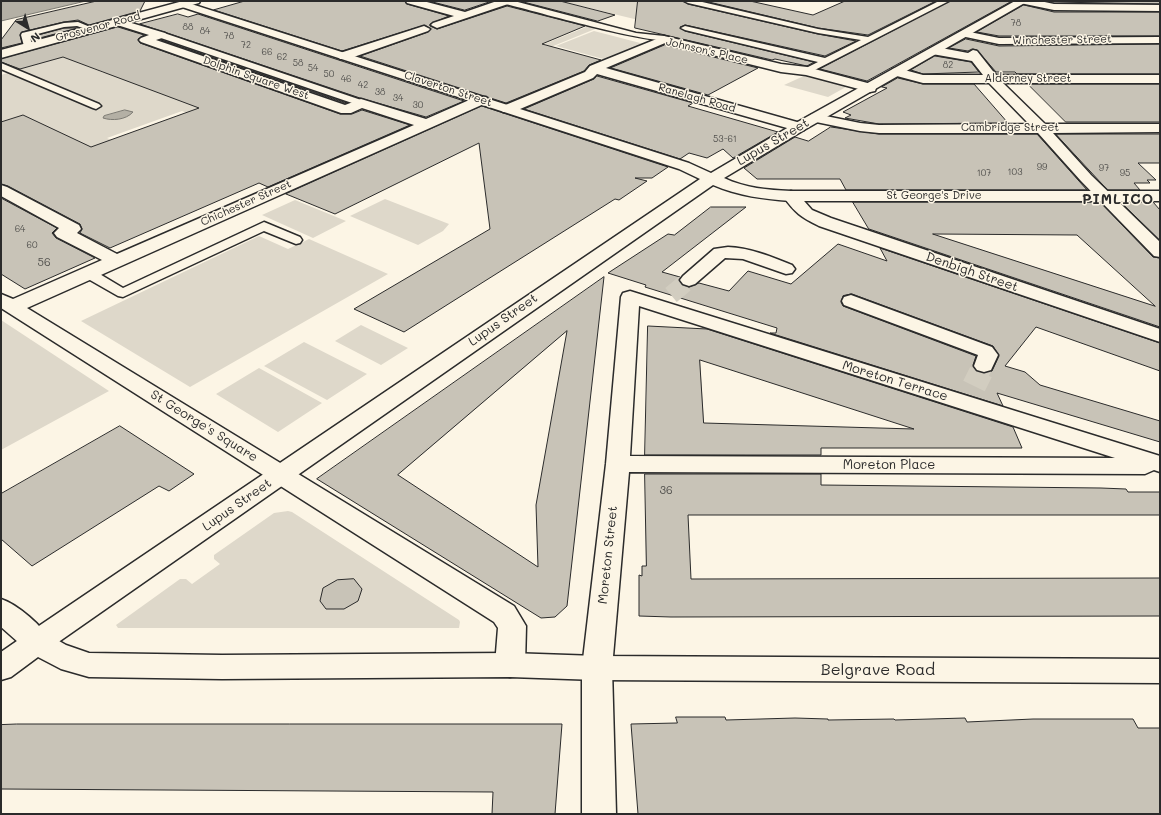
<!DOCTYPE html>
<style>
body{margin:0}
#map{position:relative;width:1161px;height:815px;overflow:hidden;background:#fcf5e5;font-family:Mali,sans-serif}
canvas{display:block}
.frame{position:absolute;inset:0;border:2px solid #2b2b2b;pointer-events:none}
.north{position:absolute;left:8px;top:8px;width:40px;height:40px;-webkit-text-stroke:3px #fcf5e5;paint-order:stroke;rotate:143deg;font-size:11px;font-weight:700;line-height:16px;text-align:center;color:#2b2b2b}
.north::after{content:'';display:block;margin:auto;width:14px;height:18px;background:#2b2b2b;clip-path:polygon(50% 0,100% 100%,50% 72%,0 100%)}
</style>
<div id="map">
<canvas width="1161" height="815"></canvas>
<div class="frame"></div>
<div class="north">N</div>
</div>
<script>
const c = document.querySelector('canvas').getContext('2d');
c.lineJoin = 'round';
function fillPath(path, color) { c.fillStyle = color; c.fill(path, 'evenodd'); }
function strokePath(path, color, width, dash) { c.strokeStyle = color; c.lineWidth = width; c.lineCap = dash ? 'butt' : 'round'; c.setLineDash(dash || []); c.stroke(path); }
function label(font, color, halo, rows, align = 'center') {
  c.font = font + ' Mali,sans-serif'; c.lineWidth = 3; c.setLineDash([]); c.textBaseline = 'middle'; c.strokeStyle = halo; c.fillStyle = color; for (const [text, x, y, turn = 0] of rows) {
    c.save(); c.translate(x, y); c.rotate((+turn || 0) * Math.PI / 180); c.textAlign = isNaN(turn) ? turn : align; if (halo) c.strokeText(text, 0, 0); c.fillText(text, 0, 0); c.restore();
  }
}
const green = new Path2D(`
 M560,1h100l-1,24z
 M591,25l9,2 -54,22 -4,-4z
 M594,31l50,13 -37,16 -51,-14z
 M59,57l47,3 -19,6 17,7 20,-6 38,15 126,71 -106,-42 -75,27 105,47 -56,23 -118,-86 -15,-7 -22,7v-47z
 M806,75l39,10 1,2 -18,10 -44,-12z
 M385,199l64,25 -6,7 -25,14 -68,-29z
 M295,200l51,21 -33,17 -51,-23z
 M259,236l29,13 21,-10 79,35 -198,113 -109,-66z
 M1,320l108,71 -108,59z
 M361,325l47,23 -27,17 -46,-24z
 M304,342l63,32 -40,26 -63,-34z
 M259,368l63,35 -44,29 -62,-38z
 M288,511l4,1 167,108 1,2 -1,6h-341l-2,-3 64,-46h6l6,5 28,-20 -6,-5v-4l60,-42z`);
const water = new Path2D(`
 M1,1h85l-85,20z
 M125,110l8,2c-7,8 -21,9 -30,6l1,-2z`);
const building = new Path2D(`
 M97,1h48l-5,10 -51,14 -11,-5 -14,2 -42,10 -2,3 2,8 -21,5v-8l15,-20z
 M245,1h160l2,3 42,12 -19,8v2l7,3 70,-23 78,20 -43,18 59,16 -12,5 -5,6 -78,32 -146,-47 68,-24 3,-3 -6,-4 -83,26 -128,-41z
 M429,1h63l-27,9z
 M520,1h40l55,14 -17,6z
 M638,1h45l5,3 130,30 38,7 -31,15 -140,-31 -5,2 5,4 129,31 -7,4 -32,-7 -3,1 -137,-32z
 M705,1h45l63,14 32,-14h91l-68,34 -50,-7z
 M950,1h62l-145,80 -47,-12z
 M1047,1h113v3l-106,-2z
 M1024,5l30,7h106v24h-161l-22,-4z
 M178,14l10,3 10,-3 266,87 -38,16 -66,-19 -220,-74z
 M118,27l26,8 -6,4 2,4 200,71h12l10,-4 48,15 -142,62 -9,-4 -149,65 -30,-15 2,-4 -2,-5 -72,-38 -7,-2v-62l22,-7 68,32 108,-39 -136,-51 -43,12 -19,-7v-3z
 M64,28h14l-46,12v-3z
 M966,39l33,7 161,-2v30h-143l-2,-2h-19l-19,-22 -5,-1 -4,2 -19,-3z
 M161,40l186,63h-2z
 M665,45l93,23 -50,27 -97,-27z
 M935,56l36,6 8,10 -56,2 -12,-4z
 M597,76l96,27 -5,3 90,26 -45,26 -10,-9 -16,9 -18,-5 -9,6 -156,-50 70,-30z
 M898,78l25,6h51l34,39 -129,1 -34,-6 6,-3 -8,-3 44,-24 -5,-1z
 M1028,84h132v38h-94z
 M482,106l186,61 -16,11h-17l12,3 -28,19 -4,-1 -211,133 -50,-23 136,-80 -11,-86 -144,71 -49,-20z
 M831,127l48,7h158l50,56h-241l-6,-11h-83l-13,-11 51,-31 13,4z
 M1056,134h104v29h-22l18,17h-9l3,3h-16l6,7h-32z
 M1,198l56,30 -5,5 4,5 39,20 -70,31 -24,-15z
 M853,202h247l53,55 7,1v69l-291,-98zM933,234l144,1 78,71z
 M1121,202h32l7,8v30z
 M711,207h35l-84,65 18,5 -2,3 4,5 7,2 10,-4 30,8 19,-20 43,13 47,-40 49,17 -7,-13 280,95v28l-124,-44 -31,39 20,6 15,13 120,36v21l-163,-49 6,13 -233,-73h6l1,-5 -132,-41 1,-2 -38,-12 60,-39 6,1zM852,294l141,52 6,10 -7,15 -8,2 -8,-2 -3,-6 3,-9 -133,-50 -2,-4 2,-6z
 M604,277l-37,329 -12,11 -14,1 -224,-139zM567,331l-31,174 2,62 -140,-92z
 M648,326l59,3 306,98 9,21h-201v7h-176zM700,360l214,69 -210,-6z
 M120,426l74,48 -25,17 -10,-5 -127,80 -31,-27v-45z
 M645,474h176v11l280,3 25,1 2,3h32v23h-472l3,64 469,-1v38l-489,1 -32,-1v-41l3,1v-10h4z
 M354,579l8,10 -4,12 -14,8h-18l-6,-8 3,-13 14,-8z
 M676,717h49l1,3 69,-2 33,1v1l66,-1 1,1 70,-2 2,4 66,-3h100l5,9h22v86h-522l-7,-90 46,-1z
 M17,724h545l-7,90h-63l1,-22 -492,-3v-64z`);
const minorTunnelFar1 = new Path2D(`
 M671,295l18,-15
 M980,373l4,-7`);
const minorTunnel = new Path2D(`
 M974,386l7,-14`);
const service = new Path2D(`
 M501,1h13l122,32 28,3 4,3c-9,8 -145,-31 -166,-36z
 M684,1h14l120,28 50,8 71,-36h10l-142,73 -3,-1 -2,-2 2,-2 14,-7 -133,-32 -4,-2 4,-2 140,32 36,-18 -43,-7 -130,-30z
 M78,22l17,7 -4,2 -14,-5 -13,1 -34,9 2,10 -4,3 -4,-3 -3,-11 1,-2 42,-10z
 M158,33h6l200,68 2,2 -2,2h-6l-200,-68 -1,-2z
 M1,63l98,41 2,2 -5,3 -3,-1 -92,-39z
 M264,222l36,15 2,3 -2,3 -4,1 -32,-13 -141,66 -5,-1 -35,-20 -2,-3 2,-3h10l30,18z`);
const minor = new Path2D(`
 M406,1h17l42,11 32,-11h15l-1,2 -74,25 -6,-3 2,-2 21,-7 -47,-13z
 M1019,1h21l14,3 106,1v6l-106,-1 -34,-7z
 M118,19l47,14 2,2 -2,2 -9,3 189,65 16,-6 65,20 50,-22h10l2,3 -2,3 -459,205 487,298 12,20 -1,39 -5,9 -10,3 -10,-3 -5,-9 3,-37 -4,-6 -493,-314v-14l12,5 89,-39 -45,-23 -3,-4 5,-5 -58,-32v-11l6,2 72,38 2,4 -4,4 40,21 297,-129 -52,-17 -11,5h-10l-200,-71 -2,-2 2,-2 8,-3 -35,-11 -1,-2z
 M424,26l6,3 -2,2 -80,28h-8l-2,-3 2,-3z
 M965,31l34,7 161,-1v6l-161,1 -38,-8 -2,-2 2,-2z
 M664,36l117,28 26,3 68,18 1,3 -1,3 -5,1 -64,-17 -25,-3 -116,-29 -59,25 198,56 2,3 -2,3 -5,1 -5,-1 -197,-56 -4,4 -80,34h-10l-2,-3 2,-3 82,-34 5,-6z
 M936,47l32,6 5,-3 4,1 19,24h164v8h-157l42,41h115v8l-107,1 38,42 69,67v15l-6,-1 -73,-75 -43,-48h-159l-19,-2 -44,-9 -5,-1 -2,-3 2,-3 5,-1 44,9 19,2 150,-1 -40,-41h-66l-30,-8 -2,-3 2,-3 4,-1 26,7h60l-11,-14 -40,-7 -2,-3 2,-3z
 M791,191l6,2 15,17 19,8 329,111v13l-341,-116c-18,-9 -24,-13 -36,-30l2,-3z
 M728,247c23,1 44,10 64,18l3,4 -3,4 -6,1 -43,-15 -18,-1 -30,26 -6,2 -6,-2 -3,-4 3,-4 31,-27z
 M630,291l530,165v16l-6,-2 -9,4 -516,-2 -17,196 4,146h-34v-146l24,-204 15,-167 2,-4zM639,306l476,152 -485,-2z
 M851,295l141,52 6,8 -7,15 -7,2 -7,-2 -3,-4 4,-11 -134,-50 -2,-4 2,-4z
 M1,599c16,5 43,28 50,43l-4,8 -10,4 -10,-4 -26,-23z`);
const tertiary = new Path2D(`
 M182,1l507,162 22,10 83,-49 221,-123h13l-224,129 -80,48c21,10 44,12 67,13h369v10h-369c-27,-2 -53,-5 -78,-16l-666,465 -10,4 -10,-4 -4,-8 4,-8 673,-455 -21,-10 -500,-163 -1,-2z`);
const primary = new Path2D(`
 M37,630l10,4 19,11 23,8 133,2 288,-2 87,3 563,3v24l-563,-3 -87,-3 -288,2 -133,-2 -28,-8 -23,-12 -27,20 -10,3v-28l26,-18z`);
const trunk = new Path2D(`
 M183,1h17l-1,2 -198,55v-8z`);
const farNumbernames = [
 ["78",1016,23],
 ["88",188,27],
 ["84",205,31],
 ["78",229,36],
 ["72",246,45],
 ["66",267,52],
 ["62",282,57],
 ["58",298,63],
 ["82",948,65],
 ["54",313,68],
 ["50",329,74],
 ["46",346,79],
 ["42",363,85],
 ["38",380,92],
 ["34",398,98],
 ["30",418,105],
 ["53-61",725,139],
 ["99",1042,167],
 ["97",1104,168],
 ["103",1015,172],
 ["107",984,173],
 ["95",1125,173],
 ["64",20,229],
 ["60",32,245]
];
const farStreetnames = [
 ["Grosvenor Road",98,27,-15],
 ["Winchester Street",1062,40,-1],
 ["Johnson's Place",707,51,13],
 ["Dolphin Square West",256,78,19],
 ["Alderney Street",1028,79],
 ["Claverton Street",448,89,18],
 ["Ranelagh Road",697,98,16],
 ["Cambridge Street",1010,128],
 ["St George's Drive",934,196],
 ["Chichester Street",246,203,-24]
];
const numberNames = [
 ["56",44,263],
 ["36",666,491]
];
const streetNames = [
 ["Lupus Street",773,142,-30],
 ["Denbigh Street",972,272,19],
 ["Lupus Street",503,320,-35],
 ["Moreton Terrace",895,381,17],
 ["St George's Square",204,426,32],
 ["Moreton Place",889,465],
 ["Lupus Street",237,505,-35],
 ["Moreton Street",608,555,-84]
];
const farDistrictnames = [
 ["PIMLICO",1118,200]
];
const nearStreetnames = [
 ["Belgrave Road",878,670]
];
fillPath(green, '#ded8ca');
fillPath(water, '#b4b0a5');
strokePath(water, '#7d7b74', 1);
fillPath(building, '#c8c3b7');
strokePath(building, '#2b2b2b', 1);
strokePath(minorTunnelFar1, '#d2cdc0', 18, [18, 10]);
strokePath(minorTunnel, '#d2cdc0', 24, [24, 12]);
strokePath(service, '#2b2b2b', 3);
strokePath(minor, '#2b2b2b', 3);
strokePath(tertiary, '#2b2b2b', 3);
strokePath(primary, '#2b2b2b', 3);
strokePath(trunk, '#2b2b2b', 3);
fillPath(service, '#fcf5e5');
fillPath(minor, '#fcf5e5');
fillPath(tertiary, '#fcf5e5');
fillPath(primary, '#fcf5e5');
fillPath(trunk, '#fcf5e5');
label('9px', '#52514e', null, farNumbernames);
label('11px', '#2b2b2b', '#fcf5e5', farStreetnames);
label('11px', '#52514e', null, numberNames);
label('13px', '#2b2b2b', '#fcf5e5', streetNames);
c.letterSpacing = '1px';
label('bold 14px', '#2b2b2b', '#fcf5e5', farDistrictnames);
c.letterSpacing = '0px';
label('16px', '#2b2b2b', '#fcf5e5', nearStreetnames);
</script>
